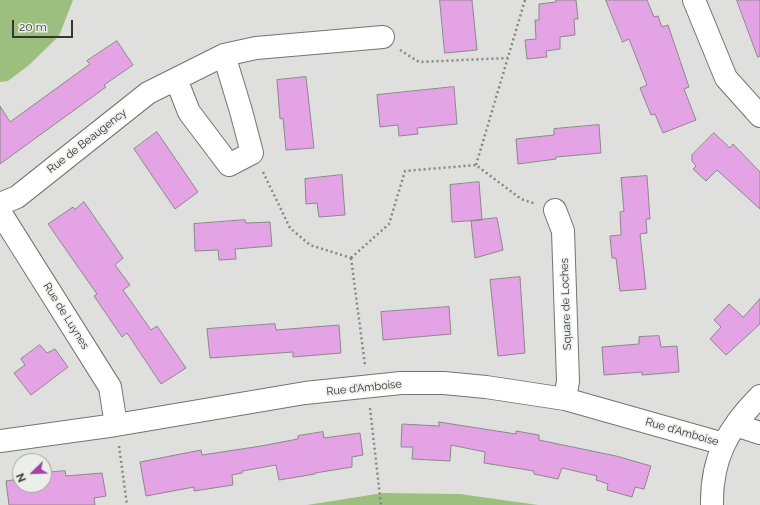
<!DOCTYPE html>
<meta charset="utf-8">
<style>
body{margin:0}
#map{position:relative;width:760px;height:505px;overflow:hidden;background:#dfe0dd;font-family:Raleway,sans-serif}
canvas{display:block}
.north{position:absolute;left:12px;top:453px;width:40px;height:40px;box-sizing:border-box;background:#eceeea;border:1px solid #a3a4a2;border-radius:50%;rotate:247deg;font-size:11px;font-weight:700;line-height:16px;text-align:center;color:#363635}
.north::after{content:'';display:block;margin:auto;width:14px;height:18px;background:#a341a8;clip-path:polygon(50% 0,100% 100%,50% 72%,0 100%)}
.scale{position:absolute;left:12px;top:20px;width:61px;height:18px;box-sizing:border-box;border:2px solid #363635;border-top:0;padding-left:5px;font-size:12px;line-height:14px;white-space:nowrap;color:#363635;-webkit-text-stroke:3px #eceeea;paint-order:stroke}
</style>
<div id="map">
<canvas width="760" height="505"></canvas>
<div class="north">N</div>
<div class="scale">20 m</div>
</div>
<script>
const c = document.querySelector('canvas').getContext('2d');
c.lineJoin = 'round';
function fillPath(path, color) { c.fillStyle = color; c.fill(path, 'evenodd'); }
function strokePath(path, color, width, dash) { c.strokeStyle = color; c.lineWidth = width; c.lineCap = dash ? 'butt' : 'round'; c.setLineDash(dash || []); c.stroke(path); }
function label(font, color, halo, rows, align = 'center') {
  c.font = font + ' Raleway,sans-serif'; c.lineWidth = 3; c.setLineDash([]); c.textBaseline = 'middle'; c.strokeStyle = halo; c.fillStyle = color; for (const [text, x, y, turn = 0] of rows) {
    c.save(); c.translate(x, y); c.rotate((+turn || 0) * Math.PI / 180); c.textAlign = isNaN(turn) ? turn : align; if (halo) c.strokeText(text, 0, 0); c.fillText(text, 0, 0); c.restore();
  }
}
const green = new Path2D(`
 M0,0h73l-14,36 -30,29 -21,16 -8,1z
 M383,493l77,1 78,11h-231z`);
const building = new Path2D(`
 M440,0h32l5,50 -32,3z
 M556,0h20l2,19h-4l1,16 -15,2v12l-14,2 1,6 -20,2 -2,-19 11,-1 -1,-19h4v-16l17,-2z
 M606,0h41l7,17 4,-1 4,11 6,-2 21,62 -5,2 12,31 -33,13 -8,-19 -4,1 -11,-27 7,-3 -18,-46 -6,3z
 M737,0h23v56l-2,1z
 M117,41l16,24 -29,20 2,2 -106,77v-58l10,16 80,-58 -3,-3z
 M306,77l8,71 -28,2 -3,-32 -3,1 -3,-39z
 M454,87l3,37 -40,4 1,6 -19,2 -1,-11 -18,2 -3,-32z
 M599,125l2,28 -45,4v2l-38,5 -2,-25 38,-4v-6z
 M157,132l41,60 -23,17 -41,-60z
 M714,133l16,15 3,-4 27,28v37l-43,-39 -11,11 -13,-12 3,-3 -4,-5v-6z
 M342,175l3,40 -26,2 -2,-14 -11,1 -1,-25z
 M647,176l3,43h-4l1,14 -7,1 6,55 -26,2 -4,-33h-4l-2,-22 11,-1 -1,-23 4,-1 -3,-33z
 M479,182l3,38 -30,2 -2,-37z
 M84,202l39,56 -8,7 15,20 -7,5 28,40 6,-4 29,42 -25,16 -34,-51 -5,4 -28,-41 3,-2 -49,-70 25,-17 2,2z
 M497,218l6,32 -28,8 -4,-37z
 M245,220l1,3 24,-1 2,24 -37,3 1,10 -17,1 -1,-10 -23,1 -1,-27z
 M520,277l5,76 -27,3 -8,-76z
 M760,299v25l-34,31 -16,-16 11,-12 -7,-7 15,-16 14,13z
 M449,307l2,27 -68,6 -2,-28z
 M275,324l1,6 63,-5 2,28 -48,4v-5l-83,6 -3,-29z
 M659,336l2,11 16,-1 2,26 -37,3v-3l-38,3 -2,-28 37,-3v-7z
 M40,345l7,8 8,-4 13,18 -37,28 -17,-22 11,-8 -4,-6z
 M439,422l77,12v-3l23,4v5l77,16 35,10 -7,23 -9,-2 -3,10 -25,-7 1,-6 -12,-4 1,-4 -35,-8 -4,11 -24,-5v-3l-50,-8 1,-11 -34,-7 -1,16 -38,-2 1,-12h-12l1,-23 37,2z
 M323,432l1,6 36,-5 3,22 -11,2v10l-37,6v1l-36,6 -3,-15 -34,6v2l-10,2 1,10 -39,6v-4l-48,9 -6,-34 61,-12 1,5 59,-9 37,-7v-3z
 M65,471l1,5 36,-3 4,23 -12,2 1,7h-86l-3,-24 14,-2v6h24v-12z`);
const path = new Path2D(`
 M400,50l19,12 89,-4
 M476,165l49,-165
 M263,172l27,56 20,17 41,13
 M351,258l38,-34 16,-53 71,-6 45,34 15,5
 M351,258l14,107
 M370,408l11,97
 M119,446l8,59`);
const minor = new Path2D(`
 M694,0l32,78 34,38
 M176,79l13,33 40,53 23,-12 -11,-42 -17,-56
 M0,204l17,-7 131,-104 76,-38 32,-7 127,-11
 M555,210l8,21 5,150 -3,18
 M0,212l110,175 6,38
 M736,425l24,8
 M0,441l116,-16 189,-32 96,-10h43l42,4 79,12 159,45
 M712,505c-1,-46 16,-77 48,-109`);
const streetNames = [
 ["Rue de Beaugency",87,141,-38],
 ["Square de Loches",566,304,-92],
 ["Rue de Luynes",66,316,58],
 ["Rue d’Amboise",364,388,-6],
 ["Rue d’Amboise",682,432,16]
];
fillPath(green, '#9cbf7f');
fillPath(building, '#e3a3e5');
strokePath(building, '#8b888b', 1);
strokePath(minor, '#737572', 24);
strokePath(path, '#868785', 2.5, [2, 3]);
strokePath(minor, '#fff', 22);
label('11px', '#363635', '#eceeea', streetNames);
</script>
